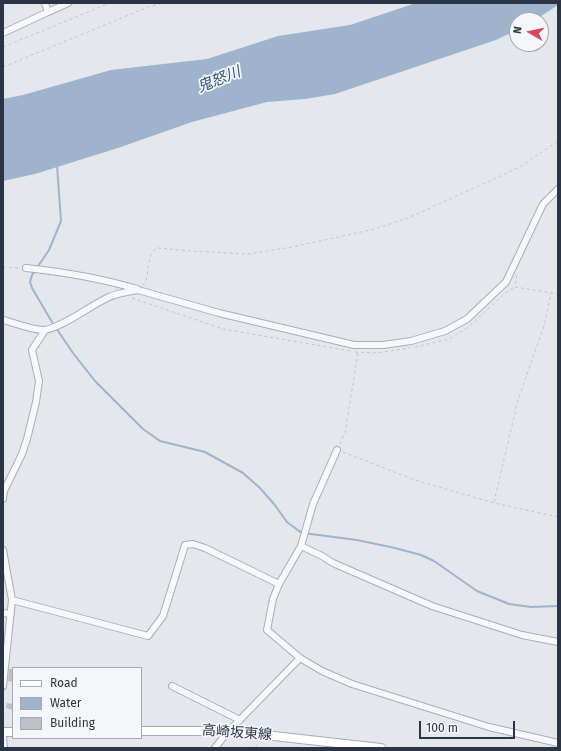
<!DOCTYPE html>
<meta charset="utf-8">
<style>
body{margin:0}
#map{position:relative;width:561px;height:751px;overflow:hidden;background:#e4e7ec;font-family:"Fira Sans",sans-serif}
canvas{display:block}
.frame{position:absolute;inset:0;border:4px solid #2b3445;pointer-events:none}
.legend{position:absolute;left:12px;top:667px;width:130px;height:72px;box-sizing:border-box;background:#f4f6f9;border:1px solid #a4a8b1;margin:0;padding:5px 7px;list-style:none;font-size:12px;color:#2b3445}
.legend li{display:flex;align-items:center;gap:8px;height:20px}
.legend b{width:20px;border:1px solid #a4a8b1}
.north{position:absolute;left:509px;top:12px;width:40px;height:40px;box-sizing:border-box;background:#f4f6f9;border:1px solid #a4a8b1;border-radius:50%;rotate:279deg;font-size:11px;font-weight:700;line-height:16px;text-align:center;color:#2b3445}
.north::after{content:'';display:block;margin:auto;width:14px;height:18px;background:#d1495b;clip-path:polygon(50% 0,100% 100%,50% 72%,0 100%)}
.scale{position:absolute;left:419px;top:721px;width:96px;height:18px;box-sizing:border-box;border:2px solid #2b3445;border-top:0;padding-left:5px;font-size:12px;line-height:14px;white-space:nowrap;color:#2b3445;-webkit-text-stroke:3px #f4f6f9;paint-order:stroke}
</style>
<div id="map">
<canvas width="561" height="751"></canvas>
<div class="frame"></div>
<ul class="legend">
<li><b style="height:5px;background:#fff"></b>Road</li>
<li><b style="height:11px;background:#9fb4cc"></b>Water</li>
<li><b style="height:11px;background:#bbc0ca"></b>Building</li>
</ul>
<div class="north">N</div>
<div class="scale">100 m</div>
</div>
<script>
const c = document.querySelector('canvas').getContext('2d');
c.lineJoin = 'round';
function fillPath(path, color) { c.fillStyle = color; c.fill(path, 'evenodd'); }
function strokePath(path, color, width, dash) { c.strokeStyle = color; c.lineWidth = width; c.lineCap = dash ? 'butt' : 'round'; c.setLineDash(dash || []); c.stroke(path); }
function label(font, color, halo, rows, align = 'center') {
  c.font = font + ' "Fira Sans","Noto Sans JP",sans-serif'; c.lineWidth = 3.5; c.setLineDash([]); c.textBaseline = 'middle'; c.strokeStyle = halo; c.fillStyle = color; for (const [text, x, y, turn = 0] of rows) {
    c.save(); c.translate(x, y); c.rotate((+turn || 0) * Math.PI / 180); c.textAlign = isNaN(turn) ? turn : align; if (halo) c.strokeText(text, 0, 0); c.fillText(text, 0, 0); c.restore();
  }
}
const water = new Path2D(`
 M416,3h142v2l-23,15h-18v10l-21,10 -161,54 -30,5 -38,3 -75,20 -74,26 -83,26 -32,7v-82l20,-4 88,-25 96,-11 71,-23 72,-11z`);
const stream = new Path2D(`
 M57,165l4,56 -12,29 -17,25 -2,7 2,6 20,34 21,31 22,28 48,48 17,12 45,11 38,21 17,15 14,16 13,18 12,9 4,2 54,7 38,8 26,7 13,6 43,30 32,13 22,3 27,-1`);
const building = new Path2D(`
 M9,669h4v13l-5,-1z
 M7,703l6,1v6l-7,-2z`);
const path = new Path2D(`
 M3,47l107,-44
 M3,67l145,-60 16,-4
 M3,267l16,1
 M517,275l-2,12 43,7
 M143,285l3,-3 4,-25 3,-6 5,-3 32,3 58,3 44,-7 83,-18 33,-11 112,-51 38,-26
 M132,298l91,31 127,22
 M415,347l34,-8 18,-11 41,-37 7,-4
 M355,352l22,1 33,-5
 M340,444l5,-11 13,-80
 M343,452l72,28 79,23 64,14
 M494,502l24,-102 26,-74 7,-33
 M256,748l1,-7`);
const minor = new Path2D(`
 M48,12l20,-9
 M3,33l45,-21 -3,-9
 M26,268c38,4 74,10 111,21
 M3,320c12,3 31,11 42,10 18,-3 46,-25 64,-33 9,-4 19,-5 29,-7l81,23 135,32h29l28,-4 34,-10 22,-12 39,-37 37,-78 15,-15
 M337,450l-24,54 -12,42 -22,38 -6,15 -6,31 33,28 22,13 30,13 137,43 69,16
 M3,499l1,-8 18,-37 5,-15 9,-37 3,-21 -7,-31 13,-20
 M301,546l21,10 11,7 99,43 90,29 36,7
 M3,550l9,50 -9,86
 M12,600l136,36 15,-20 22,-71 8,-1 12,4 74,36
 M3,613l8,1
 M172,686l68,34
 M3,736l1,12
 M215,748l10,-13 75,-77`);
const major = new Path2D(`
 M141,731h88l152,17
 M3,732h10`);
const streetNames = [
 ["高崎坂東線",237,733,4]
];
const waterNames = [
 ["鬼怒川",219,80,-22]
];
fillPath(water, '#9fb4cc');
strokePath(stream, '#9fb4cc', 2);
fillPath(building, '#bbc0ca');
strokePath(minor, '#a9aeb7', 8);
strokePath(major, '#a3abb8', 10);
strokePath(path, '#c2c5cb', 1, [3, 3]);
strokePath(minor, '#f7f8fa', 6);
strokePath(major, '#fff', 8);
label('14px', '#2b3445', '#f4f6f9', streetNames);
label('italic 15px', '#34527a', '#f4f6f9', waterNames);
</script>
